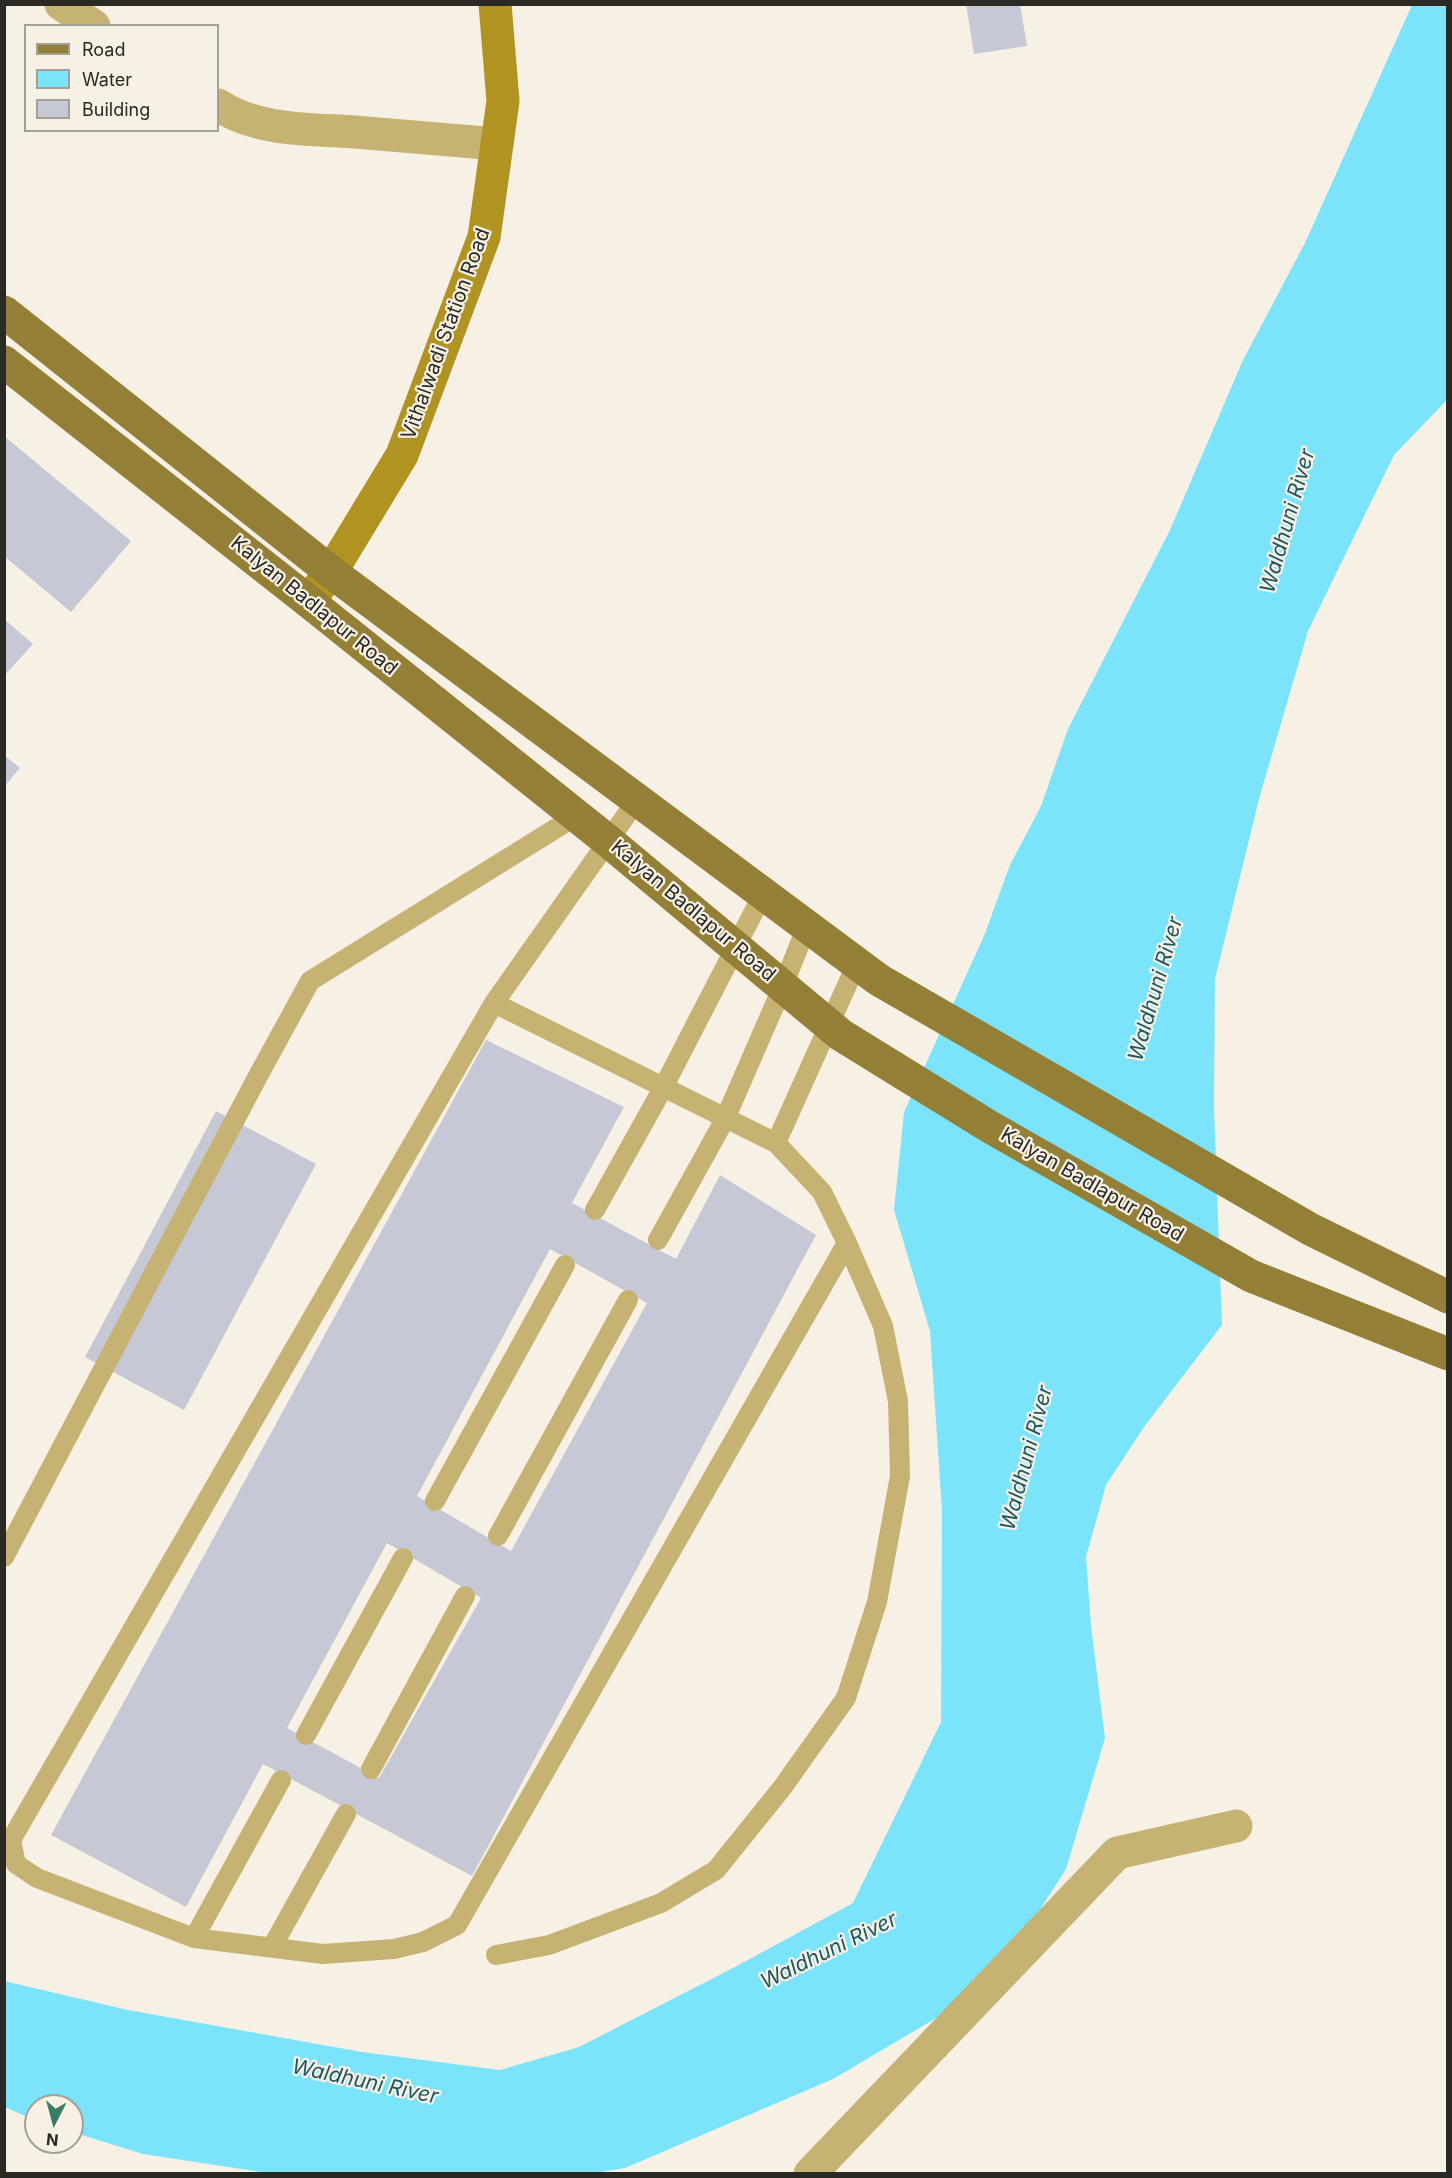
<!DOCTYPE html>
<style>
body{margin:0}
#map{position:relative;width:1452px;height:2178px;overflow:hidden;background:#f7f0e4;font-family:Inter,sans-serif}
canvas{display:block}
.frame{position:absolute;inset:0;border:6px solid #2b2924;pointer-events:none}
.legend{position:absolute;left:24px;top:24px;width:195px;height:108px;box-sizing:border-box;background:#f7f0e4;border:2px solid #a5a097;margin:0;padding:8px 10px;list-style:none;font-size:18px;color:#2b2924}
.legend li{display:flex;align-items:center;gap:12px;height:30px}
.legend b{width:30px;border:2px solid #a5a097}
.north{position:absolute;left:24px;top:2094px;width:60px;height:60px;box-sizing:border-box;background:#f7f0e4;border:2px solid #a5a097;border-radius:50%;rotate:186deg;font-size:16px;font-weight:700;line-height:24px;text-align:center;color:#2b2924}
.north::after{content:'';display:block;margin:auto;width:21px;height:27px;background:#3c7b68;clip-path:polygon(50% 0,100% 100%,50% 72%,0 100%)}
</style>
<div id="map">
<canvas width="1452" height="2178"></canvas>
<div class="frame"></div>
<ul class="legend">
<li><b style="height:8px;background:#947f36"></b>Road</li>
<li><b style="height:16px;background:#7be4fb"></b>Water</li>
<li><b style="height:16px;background:#c7c8d5"></b>Building</li>
</ul>
<div class="north">N</div>
</div>
<script>
const c = document.querySelector('canvas').getContext('2d');
c.lineJoin = 'round';
function fillPath(path, color) { c.fillStyle = color; c.fill(path, 'evenodd'); }
function strokePath(path, color, width, dash) { c.strokeStyle = color; c.lineWidth = width; c.lineCap = dash ? 'butt' : 'round'; c.setLineDash(dash || []); c.stroke(path); }
function label(font, color, halo, rows, align = 'center') {
  c.font = font + ' Inter,sans-serif'; c.lineWidth = 4.5; c.setLineDash([]); c.textBaseline = 'middle'; c.strokeStyle = halo; c.fillStyle = color; for (const [text, x, y, turn = 0] of rows) {
    c.save(); c.translate(x, y); c.rotate((+turn || 0) * Math.PI / 180); c.textAlign = isNaN(turn) ? turn : align; if (halo) c.strokeText(text, 0, 0); c.fillText(text, 0, 0); c.restore();
  }
}
const water = new Path2D(`
 M1412,5h35v395l-53,55 -86,176 -49,168 -44,180 -1,129 8,217 -78,102 -38,58 -20,72 5,69 14,112 -39,131 -74,116 -159,94 -208,89 -36,6h-315l-131,-20 -71,-22v-26h-36v15l-31,-14 -1,-126 124,29 234,42 138,18 79,-23 156,-80 118,-64 88,-181 1,-211 -12,-180 -36,-121 10,-98 80,-176 26,-71 31,-59 27,-77 102,-199 73,-170 62,-117z`);
const building = new Path2D(`
 M966,4h54l7,42 -53,8z
 M4,436l127,105 -60,71 -67,-56z
 M4,619l29,25 -29,32z
 M4,755l16,13 -16,19z
 M486,1040l138,67 -52,96 104,56 44,-84 96,60 -344,641 -209,-112 -77,143 -135,-72zM550,1249l97,54 -136,248 -94,-55zM387,1543l94,55 -102,180 -92,-50z
 M216,1111l100,53 -132,246 -99,-53z`);
const lane = new Path2D(`
 M637,800l-143,203 -483,837 5,24 21,14 157,60 129,16 71,-5 29,-7 34,-17 390,-682
 M494,1003l282,140 46,49 25,51 36,83 15,75 2,75 -23,126 -31,96 -64,90 -66,82 -55,33 -112,42 -53,10
 M776,1143l81,-180
 M595,1210l68,-122 100,-194
 M658,1240l67,-121 58,-133 24,-60
 M435,1501l130,-236
 M498,1536l130,-236
 M4,1557l254,-481 52,-95 266,-165
 M306,1735l97,-177
 M371,1769l94,-173
 M194,1938l87,-158
 M272,1947l74,-133`);
const street = new Path2D(`
 M61,4l33,22
 M218,105c39,26 92,24 137,27 48,4 95,8 142,12
 M810,2174l307,-321 119,-27`);
const secondary = new Path2D(`
 M308,601l23,-29 71,-117 82,-218 19,-136 -8,-97`);
const primary = new Path2D(`
 M4,312l327,260 548,408 431,249 138,68
 M4,362l304,239 300,240 233,194 149,92 261,149 197,78`);
const streetNames = [
 ["Vithalwadi Station Road",446,334,-70],
 ["Kalyan Badlapur Road",314,606,39],
 ["Kalyan Badlapur Road",693,911,40],
 ["Kalyan Badlapur Road",1092,1185,30]
];
const waterNames = [
 ["Waldhuni River",1288,521,-74],
 ["Waldhuni River",1156,989,-74],
 ["Waldhuni River",1027,1458,-75],
 ["Waldhuni River",829,1951,-26],
 ["Waldhuni River",365,2082,12]
];
fillPath(water, '#7be4fb');
fillPath(building, '#c7c8d5');
strokePath(lane, '#c6b374', 20);
strokePath(street, '#c6b374', 33);
strokePath(secondary, '#b19322', 33);
strokePath(primary, '#947f36', 33);
label('20px', '#2b2924', '#f7f0e4', streetNames);
label('italic 21px', '#1c5864', '#f7f0e4', waterNames);
</script>
